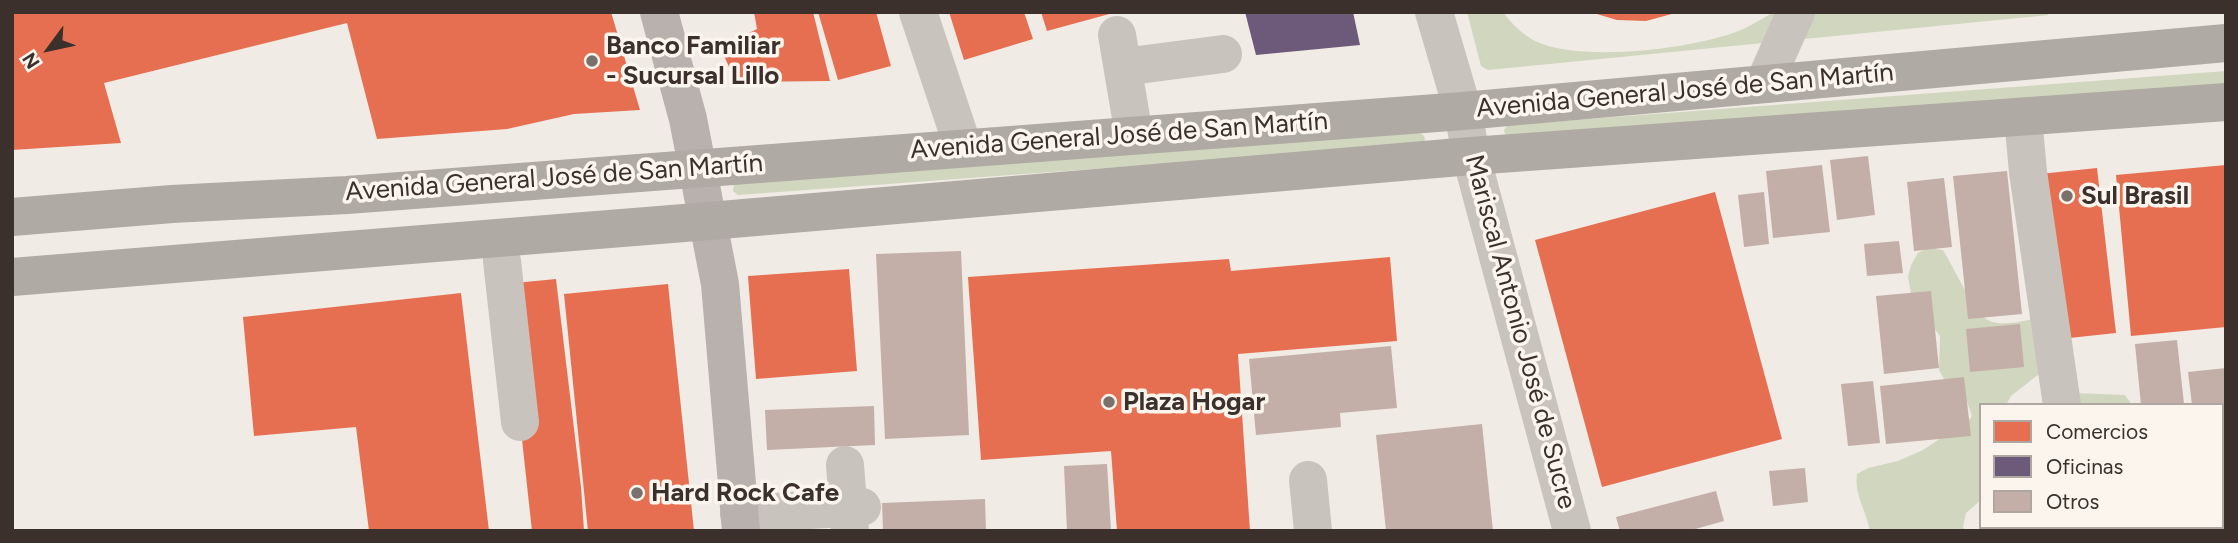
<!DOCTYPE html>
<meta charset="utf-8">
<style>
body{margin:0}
#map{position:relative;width:2238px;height:543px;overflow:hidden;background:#f0ebe5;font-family:Figtree,sans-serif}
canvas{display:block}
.frame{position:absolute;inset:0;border:14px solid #3b302b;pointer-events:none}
.legend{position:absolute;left:1979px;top:403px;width:245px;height:126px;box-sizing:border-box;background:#fbf5ee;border:2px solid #aea6a0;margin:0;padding:9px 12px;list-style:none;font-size:21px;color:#3b302b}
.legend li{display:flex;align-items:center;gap:14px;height:35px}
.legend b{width:35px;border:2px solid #aea6a0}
.north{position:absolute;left:14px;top:14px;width:70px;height:70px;-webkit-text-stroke:5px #fbf5ee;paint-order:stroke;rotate:237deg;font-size:19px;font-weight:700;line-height:28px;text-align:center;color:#3b302b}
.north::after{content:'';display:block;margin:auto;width:24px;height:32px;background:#3b302b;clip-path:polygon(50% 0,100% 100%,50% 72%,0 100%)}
</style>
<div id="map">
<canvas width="2238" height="543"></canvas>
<div class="frame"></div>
<ul class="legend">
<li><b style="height:19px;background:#e76f51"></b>Comercios</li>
<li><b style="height:19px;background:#6d597a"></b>Oficinas</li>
<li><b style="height:19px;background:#c3afa7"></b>Otros</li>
</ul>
<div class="north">N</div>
</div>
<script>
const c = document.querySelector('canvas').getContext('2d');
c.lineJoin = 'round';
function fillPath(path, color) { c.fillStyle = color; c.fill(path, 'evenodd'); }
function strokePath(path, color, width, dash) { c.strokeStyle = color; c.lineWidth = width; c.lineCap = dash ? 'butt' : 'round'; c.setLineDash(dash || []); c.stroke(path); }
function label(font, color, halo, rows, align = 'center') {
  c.font = font + ' Figtree,sans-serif'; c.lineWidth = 7; c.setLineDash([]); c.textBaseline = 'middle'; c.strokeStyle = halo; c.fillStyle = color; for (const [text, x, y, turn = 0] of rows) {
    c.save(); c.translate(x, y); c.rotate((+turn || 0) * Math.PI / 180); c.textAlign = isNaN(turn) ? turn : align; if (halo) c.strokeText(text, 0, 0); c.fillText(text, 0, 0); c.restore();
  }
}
const green = new Path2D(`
 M1467,12h36c8,11 19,22 32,29 43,22 161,8 206,-11 11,-5 22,-12 33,-18h271l4,3 -561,55 -7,-4z
 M2226,71v13l-721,51 -1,-5 4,-5z
 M1419,132l5,4 1,4 -5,5 -682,50 -5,-4 1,-7z
 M1928,248l15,2c10,16 34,69 49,72 17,4 39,-3 56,-6l1,50 -38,30 -5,9h-25v95l-15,13 -3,14 3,4h-96c-4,-21 -16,-36 -13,-57l11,-6 30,-7 25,-11 18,-12 20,-6 11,-16 -8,-23 -20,-14 -5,-9 1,-34 -28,-37 -4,-22 3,-12 7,-12z
 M2074,393l51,2 7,10h-76z
 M2090,527h113v4h-117z`);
const shops = new Path2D(`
 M12,12h599l29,98 -66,4 -67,15 -130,10 -30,-116 -243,60 17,60 -109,7z
 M754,12h59l17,69 -94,1 -16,-35 37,-18z
 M818,12h58l15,54 -53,14z
 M949,12h75l9,27 -69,21z
 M1041,12h72v1l-66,18z
 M1590,12h89l-33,9 -29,-1z
 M2226,165v162l-95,9 -15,-161z
 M2097,168l19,165 -56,6 -20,-165z
 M1715,192l67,247 -180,48 -67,-247z
 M1390,257l7,84 -159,13 12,177h-133l-6,-80 -130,9 -13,-183 261,-18 2,12z
 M849,269l8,102 -101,8 -8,-103z
 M556,279l25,208 3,44h-52l-27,-247z
 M668,284l26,247h-106l-24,-237z
 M461,293l28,238h-120l-13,-104 -102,9 -11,-119z`);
const offices = new Path2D(`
 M1245,12h108l7,33 -104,10z`);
const building = new Path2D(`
 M1868,156l7,59 -38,5 -7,-60z
 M1822,165l8,67 -57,6 -7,-67z
 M2007,171l15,143 -54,5 -15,-143z
 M1944,178l8,69 -38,4 -7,-69z
 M1764,192l5,52 -25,3 -6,-52z
 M1899,241l4,32 -36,3 -3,-32z
 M961,251l8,184 -84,4 -9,-185z
 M1931,291l8,77 -55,6 -8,-78z
 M2020,324l4,43 -54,5 -4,-43z
 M2177,340l7,64 -43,1 -6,-61z
 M1391,346l6,62 -57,5 1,14 -85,8 -7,-76z
 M2226,368v163h-21v-4h17v-122h-30l-4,-33z
 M1964,377l7,59 -85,8 -6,-58z
 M1873,381l7,62 -32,3 -7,-62z
 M874,406l1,39 -108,5 -2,-40z
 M1482,424l11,107h-107l-10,-96z
 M1107,464l4,67h-44l-3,-65z
 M1805,468l3,34 -35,4 -4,-35z
 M1716,491l8,30 -36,10h-68l-4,-14z
 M985,499l1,32h-103l-1,-28z
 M1989,527h32v2l-32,2z`);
const minor = new Path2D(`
 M918,12l45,135
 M1434,12l29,99 8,45 101,375
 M1117,35l17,100
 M1123,67l100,-13
 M1764,84l32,-72
 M2023,117l5,55 34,233
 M502,261l18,161
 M845,465l5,66
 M1308,480l5,51
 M739,514l123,-7
 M2080,527v4`);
const major = new Path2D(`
 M659,12l29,107 32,165 21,247`);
const highway = new Path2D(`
 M12,217l160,-13 175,-9 1116,-84 763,-68
 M12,277l697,-56 762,-65 755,-54`);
const markers = [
 [592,61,7,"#7a716c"],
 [2067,196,7,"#7a716c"],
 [1109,402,7,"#7a716c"],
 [637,493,7,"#7a716c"]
];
const poiNames = [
 ["Banco Familiar",606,46],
 ["- Sucursal Lillo",606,76],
 ["Sul Brasil",2081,196],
 ["Plaza Hogar",1123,402],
 ["Hard Rock Cafe",651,493]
];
const streetNames = [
 ["Avenida General José de San Martín",1685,91,-5],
 ["Avenida General José de San Martín",1119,136,-4],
 ["Avenida General José de San Martín",554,178,-4],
 ["Mariscal Antonio José de Sucre",1520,332,75]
];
fillPath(green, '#d1d6bf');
fillPath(shops, '#e76f51');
fillPath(offices, '#6d597a');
fillPath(building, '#c3afa7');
strokePath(minor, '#c9c3be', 38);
strokePath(major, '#b8b1ad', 38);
strokePath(highway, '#afaaa4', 38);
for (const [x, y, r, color] of markers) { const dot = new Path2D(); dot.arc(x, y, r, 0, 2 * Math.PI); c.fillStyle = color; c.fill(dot); strokePath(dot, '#fbf5ee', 2.5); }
label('bold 26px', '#3b302b', '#fbf5ee', poiNames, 'left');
label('26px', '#3b302b', '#fbf5ee', streetNames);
</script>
